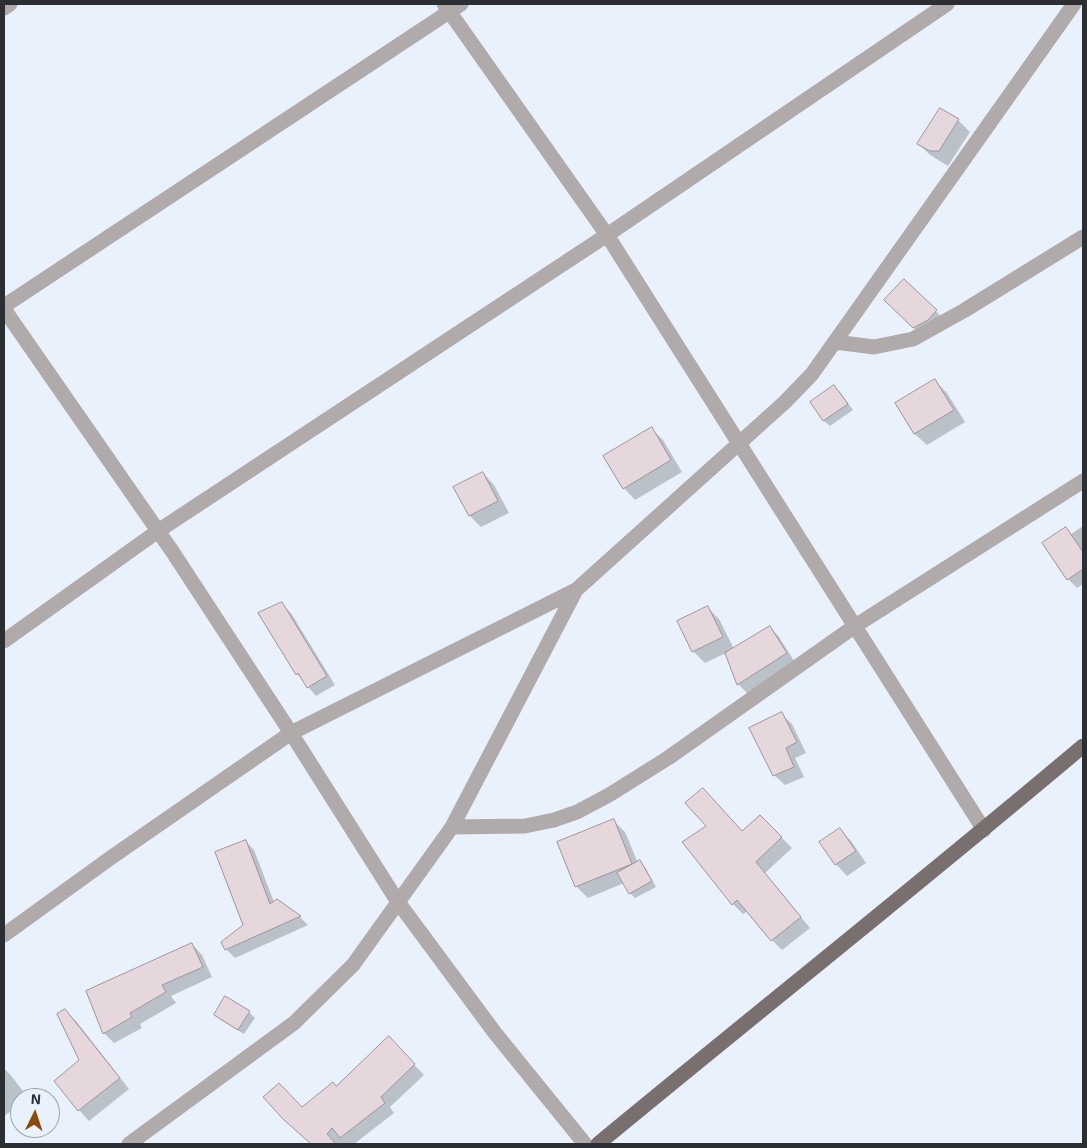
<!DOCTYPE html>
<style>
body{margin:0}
#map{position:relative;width:1087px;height:1148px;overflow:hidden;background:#e9f2fc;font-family:"Exo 2",sans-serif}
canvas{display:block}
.frame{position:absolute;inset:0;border:5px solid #2b2e32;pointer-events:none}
.north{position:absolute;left:10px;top:1088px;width:50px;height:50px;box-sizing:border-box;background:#e9f2fc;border:1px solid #9da4ab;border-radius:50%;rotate:4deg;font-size:14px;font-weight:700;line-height:20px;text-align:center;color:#2b2e32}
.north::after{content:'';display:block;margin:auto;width:18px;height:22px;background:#884b0b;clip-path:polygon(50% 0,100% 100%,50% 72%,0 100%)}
</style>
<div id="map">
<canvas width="1087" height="1148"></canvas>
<div class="frame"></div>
<div class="north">N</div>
</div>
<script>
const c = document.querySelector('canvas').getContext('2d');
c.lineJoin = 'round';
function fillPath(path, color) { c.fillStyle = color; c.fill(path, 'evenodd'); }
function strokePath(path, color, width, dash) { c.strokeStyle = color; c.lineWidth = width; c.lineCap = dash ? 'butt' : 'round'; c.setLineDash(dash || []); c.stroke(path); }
const shadow = new Path2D(`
 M958,120l12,12 -22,34 -18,-11 -11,-11z
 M904,281l44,42 -23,16 -40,-39z
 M935,381l12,12 18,29 -38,23 -12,-11 -18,-30z
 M834,386l6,6 13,18 -23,16 -6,-5 -12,-19z
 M652,429l11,11 19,32 -47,28 -11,-12z
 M483,473l11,12 15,28 -28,14 -11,-11 -15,-28z
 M1083,526v58l-6,4 -9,-9 -2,-50 5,5z
 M282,604l9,9 44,72 -19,11 -19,-22z
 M708,608l11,11 15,30 36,-22 9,10 17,27 -48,30 -10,-10 -12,-31 -21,10 -12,-12z
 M781,714l11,10 14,29 -11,5 9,19 -19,8 -11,-10z
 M760,816l32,32 -27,25 45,55 -28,22 -10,-10 -24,-29 -5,3 -10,-10 9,-71z
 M614,821l11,11 13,31 2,-1 5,5 11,20 -21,11 -5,-5 -6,-10 -36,15 -12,-12z
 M840,830l11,11 15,22 -19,13 -11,-12z
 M245,841l9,9 20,52 3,-2 23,17 8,8 -73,33 -9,-9 19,-24z
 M192,944l10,11 10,22 -41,19 5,7 -36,21 2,4 -28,15 -10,-10z
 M65,1011l11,10 53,68 -40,32 -10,-11 -24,-29 26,-20z
 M249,1012l6,6 -11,16 -23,-14 -6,-5z
 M389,1038l35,37 -34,32 4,6 -40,31h-42l-17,-15 7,-21 35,-21z
 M4,1068l9,10 15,20h-8v7l-16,11z`);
const building = new Path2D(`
 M940,108l19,11 -20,32h-9l-13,-7z
 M904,279l33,31 -9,10 -15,8 -29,-28z
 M935,379l19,31 -40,24 -19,-31z
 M834,385l14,19 -25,17 -13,-19z
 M652,427l19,33 -48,29 -20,-33z
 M483,472l15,29 -29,15 -16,-29z
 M1066,527l17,25v17l-16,11 -25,-37z
 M282,602l45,74 -20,12 -9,-15 -2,2 -38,-62z
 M708,606l15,31 -31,15 -15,-31z
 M770,626l17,27 -50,32 -12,-32z
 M782,712l15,30 -11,6 8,19 -21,9 -24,-48z
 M703,788l39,43 18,-16 22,22 -26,25 45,55 -30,24 -34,-41 -5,5 -50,-63 24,-16 -21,-23z
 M614,819l18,45 -57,23 -18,-45z
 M840,828l16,23 -21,14 -16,-23z
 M246,840l24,64 7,-5 24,17 -76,34 -4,-8 22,-17 -28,-73z
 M640,860l12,21 -23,13 -12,-21z
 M192,943l11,24 -41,18 4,7 -36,21 2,4 -29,17 -17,-43z
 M225,996l25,15 -12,19 -24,-15z
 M65,1009l55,69 -42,33 -24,-30 25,-21 -22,-46z
 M389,1036l26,28 -34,33 4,6 -45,35 -8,-10 -5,6 9,10h-25l-28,-25 -20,-22 16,-14 23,24 31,-25 3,4z`);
const minor = new Path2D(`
 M444,4l163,231 377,595
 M4,8l6,-4
 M4,306l457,-302
 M4,309l168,242 119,182 107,169 97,131 90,111
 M835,342l39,5 39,-8 52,-29 118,-73
 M4,641l154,-110 449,-296 340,-231
 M452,827l73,-1 29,-6 23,-8 32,-17 59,-37 187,-132 228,-145
 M4,935l105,-76 182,-126 285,-143
 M129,1144l165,-121 59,-58 99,-138 124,-237 209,-188 27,-28 262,-370`);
const major = new Path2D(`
 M598,1144c161,-133 325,-263 485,-398`);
fillPath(shadow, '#0003');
fillPath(building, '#e5d7dc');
strokePath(building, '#a09397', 1);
strokePath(minor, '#b0aaaa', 15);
strokePath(major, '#7a6f6f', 15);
</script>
